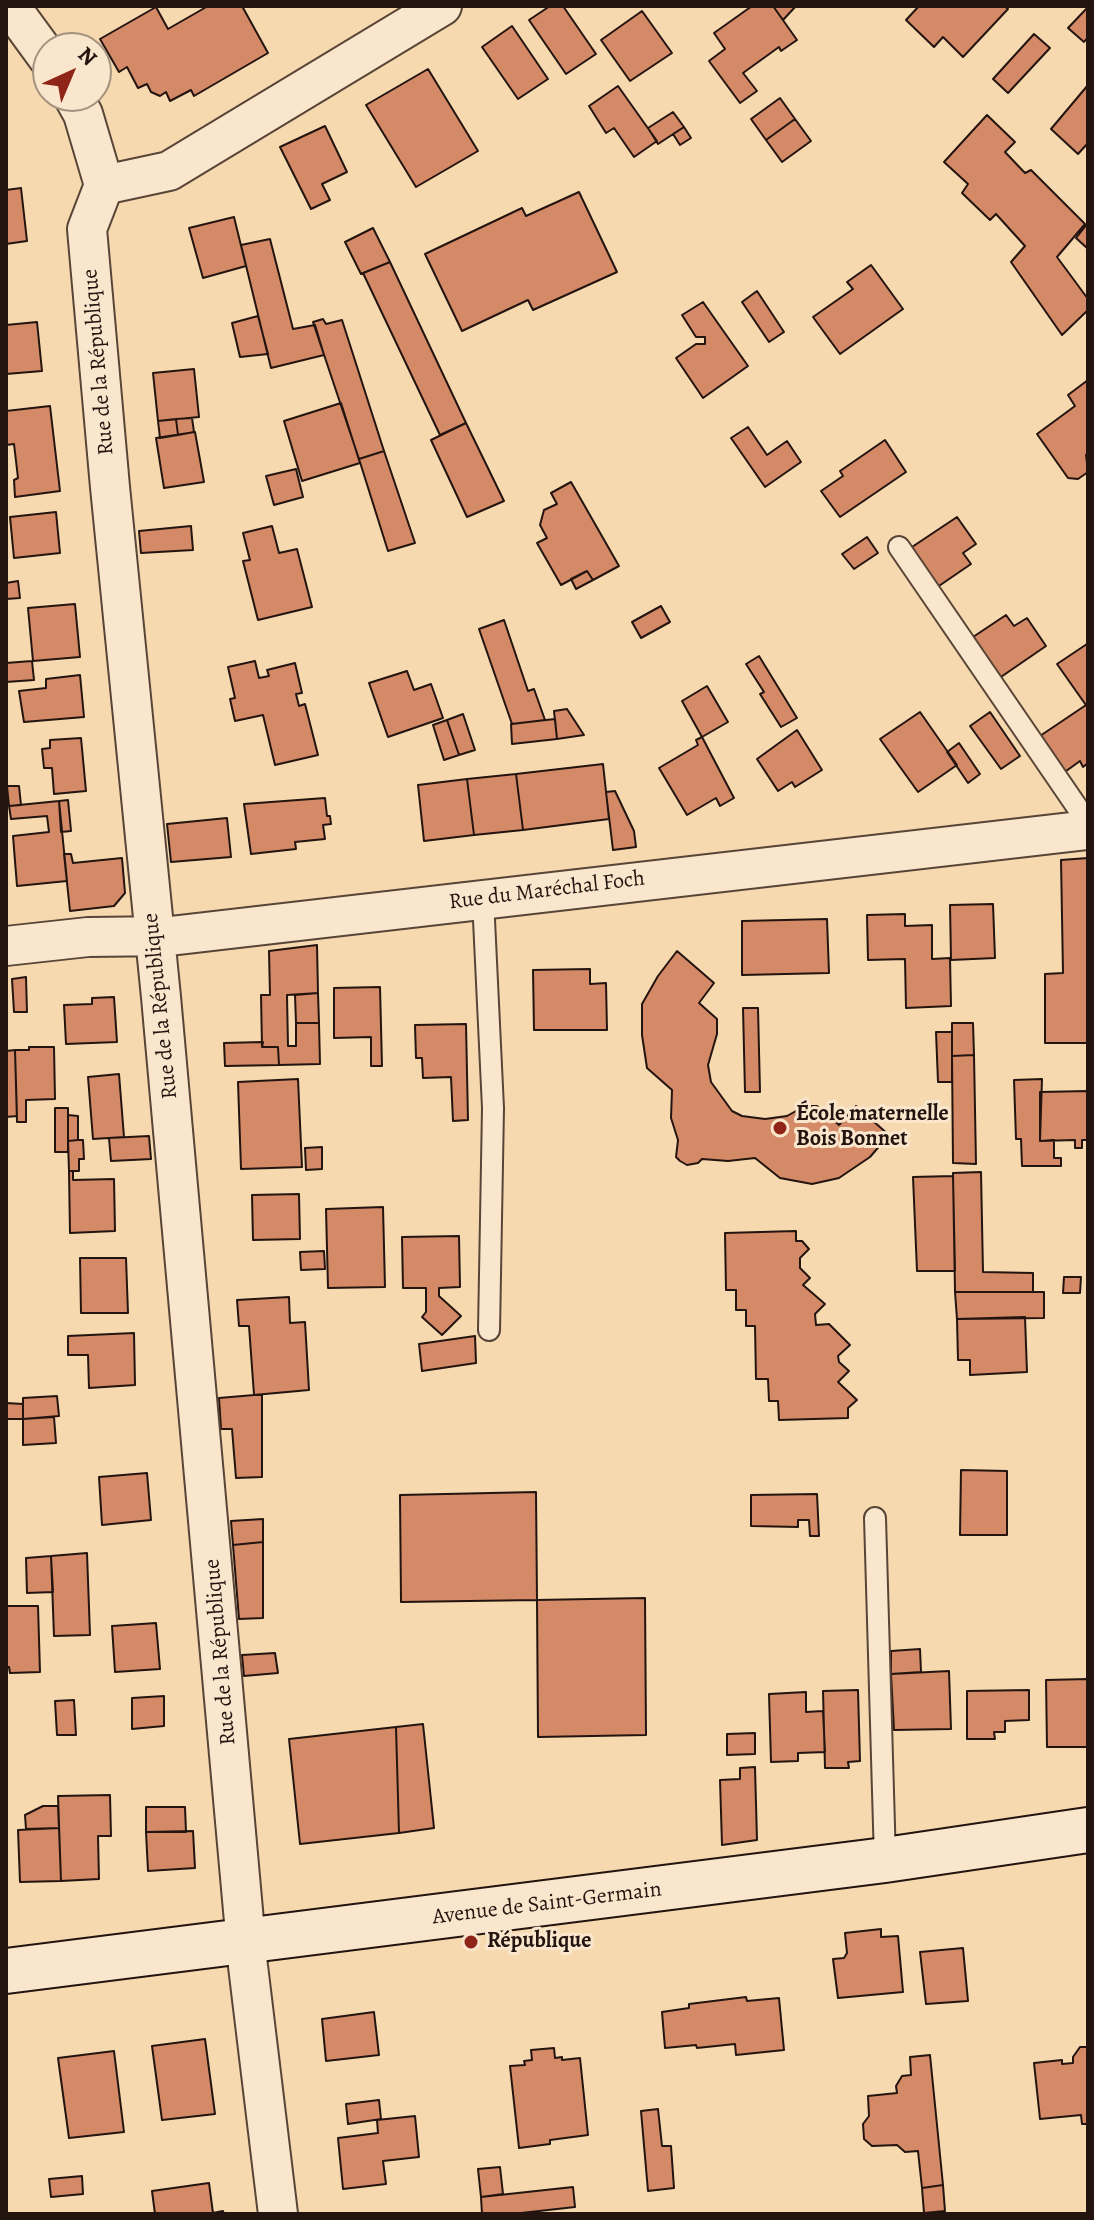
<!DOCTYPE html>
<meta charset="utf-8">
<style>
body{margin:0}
#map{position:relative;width:1094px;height:2220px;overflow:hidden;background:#f7d9b0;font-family:Alegreya,serif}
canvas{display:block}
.frame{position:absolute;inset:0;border:8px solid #23140f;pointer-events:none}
.north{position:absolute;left:32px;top:32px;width:80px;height:80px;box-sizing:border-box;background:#fae6cc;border:2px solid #a49280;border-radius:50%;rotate:44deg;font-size:22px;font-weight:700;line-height:32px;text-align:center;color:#23140f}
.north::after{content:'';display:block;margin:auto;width:28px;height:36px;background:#8f2418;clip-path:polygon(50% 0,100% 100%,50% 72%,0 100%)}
</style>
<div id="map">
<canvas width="1094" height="2220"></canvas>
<div class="frame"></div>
<div class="north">N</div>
</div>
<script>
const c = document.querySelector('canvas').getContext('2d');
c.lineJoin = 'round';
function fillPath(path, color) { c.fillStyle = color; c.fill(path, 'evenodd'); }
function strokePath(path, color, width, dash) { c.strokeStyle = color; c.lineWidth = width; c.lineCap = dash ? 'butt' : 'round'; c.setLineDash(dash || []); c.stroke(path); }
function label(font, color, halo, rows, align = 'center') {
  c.font = font + ' Alegreya,serif'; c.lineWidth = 6; c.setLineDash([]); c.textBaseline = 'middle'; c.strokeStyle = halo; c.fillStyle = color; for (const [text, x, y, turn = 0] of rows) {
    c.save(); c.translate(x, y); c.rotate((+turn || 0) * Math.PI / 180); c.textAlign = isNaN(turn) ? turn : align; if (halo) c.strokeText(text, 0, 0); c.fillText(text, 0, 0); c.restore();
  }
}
const building = new Path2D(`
 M208,6h34l26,47 -74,43 -3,-6 -21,11 -4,-9 -6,4 -9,-4 -4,-8 -9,4 -11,-21 -8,5 -19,-33 56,-32 12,22z
 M550,6h13l33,48 -30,20 -37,-54z
 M752,6h21l24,34 -16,11 -2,-4 -36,26 14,18 -17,12 -31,-42 16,-12 -11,-16z
 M773,6h23l-13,14z
 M919,6h85l4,3 -45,48 -20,-20 -9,10 -28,-27z
 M1088,7v30l-4,5 -16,-14z
 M642,11l30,42 -42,28 -29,-41z
 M512,26l36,53 -30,20 -36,-52z
 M1034,34l16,14 -42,45 -15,-14z
 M428,69l50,82 -62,36 -50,-82z
 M1088,85v58l-10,11 -27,-25z
 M618,86l39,55 -23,16 -20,-29 -8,5 -17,-27z
 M780,98l15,21 -29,21 -15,-21z
 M673,112l11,15 -26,17 -10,-16z
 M987,115l28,27 -10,10 20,21 6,-3 54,54 -28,33 31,42v11l-26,25 -51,-73 14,-16 -29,-32 -6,6 -28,-27 6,-9 -24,-22z
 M795,119l16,22 -29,21 -16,-22z
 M325,126l22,46 -25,12 8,16 -19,9 -31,-62z
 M684,127l7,11 -11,7 -7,-11z
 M21,188l6,53 -21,3v-54z
 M579,192l38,80 -84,38 -5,-10 -66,31 -37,-77 97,-46 4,8z
 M234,217l12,49 -43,12 -14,-50z
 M1088,223v26l-12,-11z
 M373,228l17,34 -29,12 -16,-32z
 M270,239l23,90 22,-4 9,30 -53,13 -30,-123z
 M390,262l76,161 -26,12 -77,-162z
 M871,265l32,44 -63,45 -27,-37 40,-28 -6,-7z
 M757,291l27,41 -15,10 -27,-40z
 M703,302l45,64 -45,32 -27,-40 20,-14h9v-7h-9l-14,-22z
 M258,316l10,38 -28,3 -8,-34z
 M323,319l3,5 16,-4 42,131 -25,8 -46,-137z
 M37,322l5,49 -36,3v-49z
 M194,369l5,48 -41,4 -5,-48z
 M1088,380v73l-2,2 2,17 -10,7 -10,-1 -31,-44 38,-28 -7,-11z
 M341,403l19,60 -58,18 -18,-60z
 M50,406l10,85 -45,6 -1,-17 4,-2 -4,-34 -8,1v-34z
 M192,418l2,14 -16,3 -2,-16z
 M176,419l2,16 -18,3 -2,-17z
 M466,423l38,78 -37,16 -36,-77z
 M748,427l19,28 20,-14 14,21 -36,25 -34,-49z
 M195,432l9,50 -40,6 -8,-50z
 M885,440l21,32 -66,45 -19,-26 22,-15 -3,-5z
 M384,451l31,92 -27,8 -29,-92z
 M296,469l7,28 -29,8 -8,-29z
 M571,482l48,84 -26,14 -6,-9 -26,14 -24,-42 10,-5 -7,-13 4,-15 13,-6 -6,-11z
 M56,512l4,41 -46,5 -4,-41z
 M957,517l19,27 -13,9 8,11 -35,24 -27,-39z
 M191,526l2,24 -52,3 -2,-22z
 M272,526l7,27 18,-4 15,58 -54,13 -15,-59 7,-1 -7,-27z
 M867,537l11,16 -24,16 -12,-15z
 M587,571l6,9 -17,9 -5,-10z
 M18,581l2,17 -14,1v-16z
 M75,604l5,53 -47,4 -5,-53z
 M661,606l9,16 -29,16 -9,-16z
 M1006,615l8,11 13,-8 19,28 -48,33 -28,-40z
 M504,620l24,71 6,-2 11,31 -33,4 -33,-95z
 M1087,644l1,2v62l-31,-44z
 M759,656l38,62 -16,9 -21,-33 4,-2 -18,-28z
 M32,661l2,19 -28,2v-19z
 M255,661l4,17 10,-2 -2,-6 28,-7 7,30 -6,1 3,12 6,-2 13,51 -43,10 -12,-50 -28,6 -5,-22 5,-1 -7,-31z
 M407,671l7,19 17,-6 12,34 -55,19 -19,-54z
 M80,675l4,42 -60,5 -5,-31 27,-3v-9z
 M707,686l21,36 -26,15 -20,-36z
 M1086,705l2,3v55l-5,4 -3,-6 -18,13 -25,-36z
 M567,709l17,26 -27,4 -3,-28z
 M920,712l37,53 -39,27 -38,-53z
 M990,712l30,44 -19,13 -31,-43z
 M463,714l12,36 -16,5 -12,-35z
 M555,719l2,20 -45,5 -1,-20z
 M447,720l12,35 -15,5 -11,-35z
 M797,730l25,40 -27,17 -3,-5 -14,9 -21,-32z
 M702,737l32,61 -14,8 -4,-8 -29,17 -28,-47 39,-23 -2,-5z
 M81,738l5,53 -32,3 -2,-26h-8l-2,-19 8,-1v-8z
 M959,743l21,31 -12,9 -21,-31z
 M603,764l6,55 -86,11 -7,-56z
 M516,774l7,56 -49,5 -7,-56z
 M467,779l7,56 -50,6 -6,-56z
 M7,786h12l2,19 -12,1z
 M615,791l19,40 2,16 -23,3 -7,-58z
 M325,798l2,18h3l1,8 -8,1 2,14 -30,3 1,7 -45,5 -7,-50z
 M68,800l3,31 -10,1 -2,-31z
 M59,801l8,80 -50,5 -4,-50 36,-4 -2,-16 -36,3 -2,-13z
 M227,818l4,39 -60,5 -4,-38z
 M64,854h7l2,9 49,-5 3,35 -11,13 -44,5z
 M1088,858v185h-43v-69l18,-1 -2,-113z
 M993,904l2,54 -44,2 -1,-55z
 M905,914v12l27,-1v34l18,-1 1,48 -45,2 -1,-49 -37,1 -1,-45z
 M827,919l2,54 -87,2v-54z
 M317,945l1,48 -31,2 1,51h8v-23h23l1,41 -41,1 -1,-18h-16l-1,-52h9l-1,-44z
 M677,951l37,32 -15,20 18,16v15l-9,31 3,17 21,29 10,5 23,3 22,-3 18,-10h12l22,19 17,-19 33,29 -19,22 -31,21 -27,6 -32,-6 -25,-20 -27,3 -26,-2 -4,4 -11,2 -7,-4 -4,-4 2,-17 -7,-22 1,-28 -25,-22 -5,-33v-31l16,-28z
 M590,969v15l16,-1 1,47h-73l-1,-60z
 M26,977l1,35h-13l-2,-33z
 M380,987l2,79h-11v-29l-37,1v-50z
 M318,993l1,30h-23l-1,-28z
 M114,997l3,45 -51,2 -2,-39 28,-1v-6z
 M743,1008h15l2,84h-15z
 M952,1023h21l1,32 -22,1z
 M466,1024l2,96 -15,1 -2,-44 -28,1 -1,-20h-6l-1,-33z
 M936,1032h16v50h-14z
 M263,1042l-1,5h16l1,18 -54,1 -1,-23z
 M29,1047h25l1,52 -29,1v22h-9l-2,-72h14z
 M15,1050l2,66 -11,1v-66z
 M974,1055l2,109 -23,-1 -1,-107z
 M119,1074l5,63 -31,2 -5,-62z
 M298,1079l4,88 -61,2 -3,-87z
 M1042,1079l-2,62 14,-1v18h7v8h-39l-1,-27h-5l-2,-59z
 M1088,1091v49h-6v8h-7v-8l-35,1v-49z
 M55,1108h13v44h-13z
 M68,1115l10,1v24l-10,1z
 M149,1136l2,23 -40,2 -2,-23z
 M78,1140h5l1,19h-5v12h-10l-1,-30z
 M322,1147v22l-16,1 -1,-22z
 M69,1171h4v9l41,-1 1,52 -45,2z
 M981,1172l2,100 50,1v19h-78l-2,-119z
 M953,1176l2,95h-38l-4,-94z
 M299,1194l1,45 -47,1 -1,-45z
 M383,1207l2,80 -57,1 -2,-79z
 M796,1231v10h6l7,8 -9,9v10l10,10 -7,7 22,19 -10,10 1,11 13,-1 21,21 -12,11 1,6 10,9 -11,11 19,18 -9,8v10l-69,2 -1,-19h-9l-1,-22h-12l-1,-53h-9v-16h-10v-20h-10l-1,-57z
 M459,1236l1,51 -21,1v8l22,20 -19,19 -20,-18 4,-5v-24h-23l-1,-51z
 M324,1251l1,18 -24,1 -1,-18z
 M80,1258h46l2,55h-47z
 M1064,1277h17l-1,16h-17z
 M955,1292h89v26l-87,1z
 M289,1297l1,26 15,-1 4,68 -55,5 -5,-69h-10l-2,-26z
 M1025,1317l2,55 -57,3v-15h-12l-1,-41z
 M134,1333l1,52 -46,3 -1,-33h-20v-19z
 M475,1336l1,27 -54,8 -3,-27z
 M254,1395h8v82l-26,1 -4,-49h-11l-2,-31z
 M57,1396l2,20 -36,3v-21z
 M6,1403l17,1v15h-17z
 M54,1417l2,26 -33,2v-26z
 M961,1470l46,1v64h-47z
 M147,1473l4,47 -49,5 -3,-48z
 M536,1492l1,108 -136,2 -1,-107z
 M817,1494l2,42h-9l-1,-16h-11v7l-47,-1v-31z
 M263,1519v23l-30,3 -2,-24z
 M263,1542v76l-24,1 -6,-74z
 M87,1553l3,82 -36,1 -3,-80z
 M51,1556l2,36 -26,1 -1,-35z
 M645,1598l1,137 -108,2 -1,-137z
 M6,1606h32l2,66 -30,1 -1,-6h-3z
 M156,1623l4,46 -45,3 -3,-46z
 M920,1649l1,23 -30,2v-23z
 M275,1653l3,20 -34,3 -2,-21z
 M949,1671l2,58 -57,1 -3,-56z
 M1088,1679v68h-41l-1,-67z
 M858,1690l2,71 -12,1 1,6h-24l-2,-77z
 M1029,1690v30l-24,1v11h-11l1,7h-28v-48z
 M806,1692v20l17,-1 2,41 -27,1v8l-27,1 -2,-68z
 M164,1696v30l-32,3v-31z
 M74,1700l2,35h-19l-2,-34z
 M423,1724l11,104 -35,5 -3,-106z
 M396,1727l3,106 -99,11 -11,-105z
 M755,1733v21l-28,1v-21z
 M755,1767l2,73 -35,5 -2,-65 20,-1v-11z
 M110,1795l1,41h-13l1,43 -38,2 -3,-85z
 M43,1806h15l1,22 -33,1 -1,-14z
 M146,1807h39l1,25h-40z
 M59,1828l2,53 -41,1 -2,-52z
 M193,1831l2,37 -47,3 -2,-39z
 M881,1929v8l17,-1 5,56 -65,6 -5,-39 11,-1 3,-5 -2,-20z
 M963,1948l5,53 -42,3 -6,-52z
 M746,1997l1,4 32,-3 5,52 -48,5 -1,-11 -38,4 -1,-3 -31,3 -3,-36 27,-4v-4z
 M374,2012l5,43 -53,6 -4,-42z
 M205,2039l10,75 -53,6 -10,-74z
 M1080,2047h8v77h-6l-1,-9 -41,4 -6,-56 28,-3v4l11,-1v-6z
 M554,2048l1,10 7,-1v3l18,-2 8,77 -38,5v4l-31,4 -9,-82 15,-1 -1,-4 8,-1 -1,-10z
 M114,2051l10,81 -55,6 -11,-80z
 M930,2055l13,130 -21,3 -4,-37 -13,1 -8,-7 -25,1 -8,-7 -1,-15 6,-8 -1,-20 29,-3 -1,-7 6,-10 9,-1 -1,-18z
 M379,2100l2,19 -33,5 -2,-20z
 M658,2109l4,37h9l3,42 -26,3 -7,-80z
 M415,2116l4,41 -36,4 3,23 -43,5 -5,-51 40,-5 -1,-13z
 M500,2167l3,27 -22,3 -3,-28z
 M82,2176l1,18 -32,3 -2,-18z
 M209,2183l4,30 10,-2 1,3h-69l-3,-23z
 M943,2185l2,26 -21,2 -2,-25z
 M573,2187l2,20 -63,7h-30l-1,-17z`);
const lane = new Path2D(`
 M899,547l189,276
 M483,899l10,209 -4,222
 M875,1518l10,342`);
const street = new Path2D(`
 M10,6l38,52
 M73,96l10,18 21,71
 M6,946l82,-9 82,-1 918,-106
 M278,2214l-30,-248 -87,-969 -51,-510 -23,-258 17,-44 65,-14 273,-165`);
const secondary = new Path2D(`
 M6,1971l879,-111 203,-30`);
const markers = [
 [780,1128,8,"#8f2418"],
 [471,1942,8,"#8f2418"]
];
const streetNames = [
 ["Rue de la République",99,362,-95],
 ["Rue du Maréchal Foch",547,891,-7],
 ["Rue de la République",161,1006,-96],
 ["Rue de la République",221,1652,-95],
 ["Avenue de Saint-Germain",547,1904,-7]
];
const poiNames = [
 ["École maternelle",796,1115],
 ["Bois Bonnet",796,1140],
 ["République",487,1942]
];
fillPath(building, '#d48a67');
strokePath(building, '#23140f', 2);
strokePath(lane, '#584537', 24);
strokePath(street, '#584537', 42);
strokePath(secondary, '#23140f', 48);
strokePath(lane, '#fae6cc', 20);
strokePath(street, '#fae6cc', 38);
strokePath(secondary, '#fae6cc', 44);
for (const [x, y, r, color] of markers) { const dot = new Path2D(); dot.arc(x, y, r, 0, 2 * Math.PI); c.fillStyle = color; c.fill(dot); strokePath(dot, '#fae6cc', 3); }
label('22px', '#23140f', '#fae6cc', streetNames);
label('bold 22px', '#23140f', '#fae6cc', poiNames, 'left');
</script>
